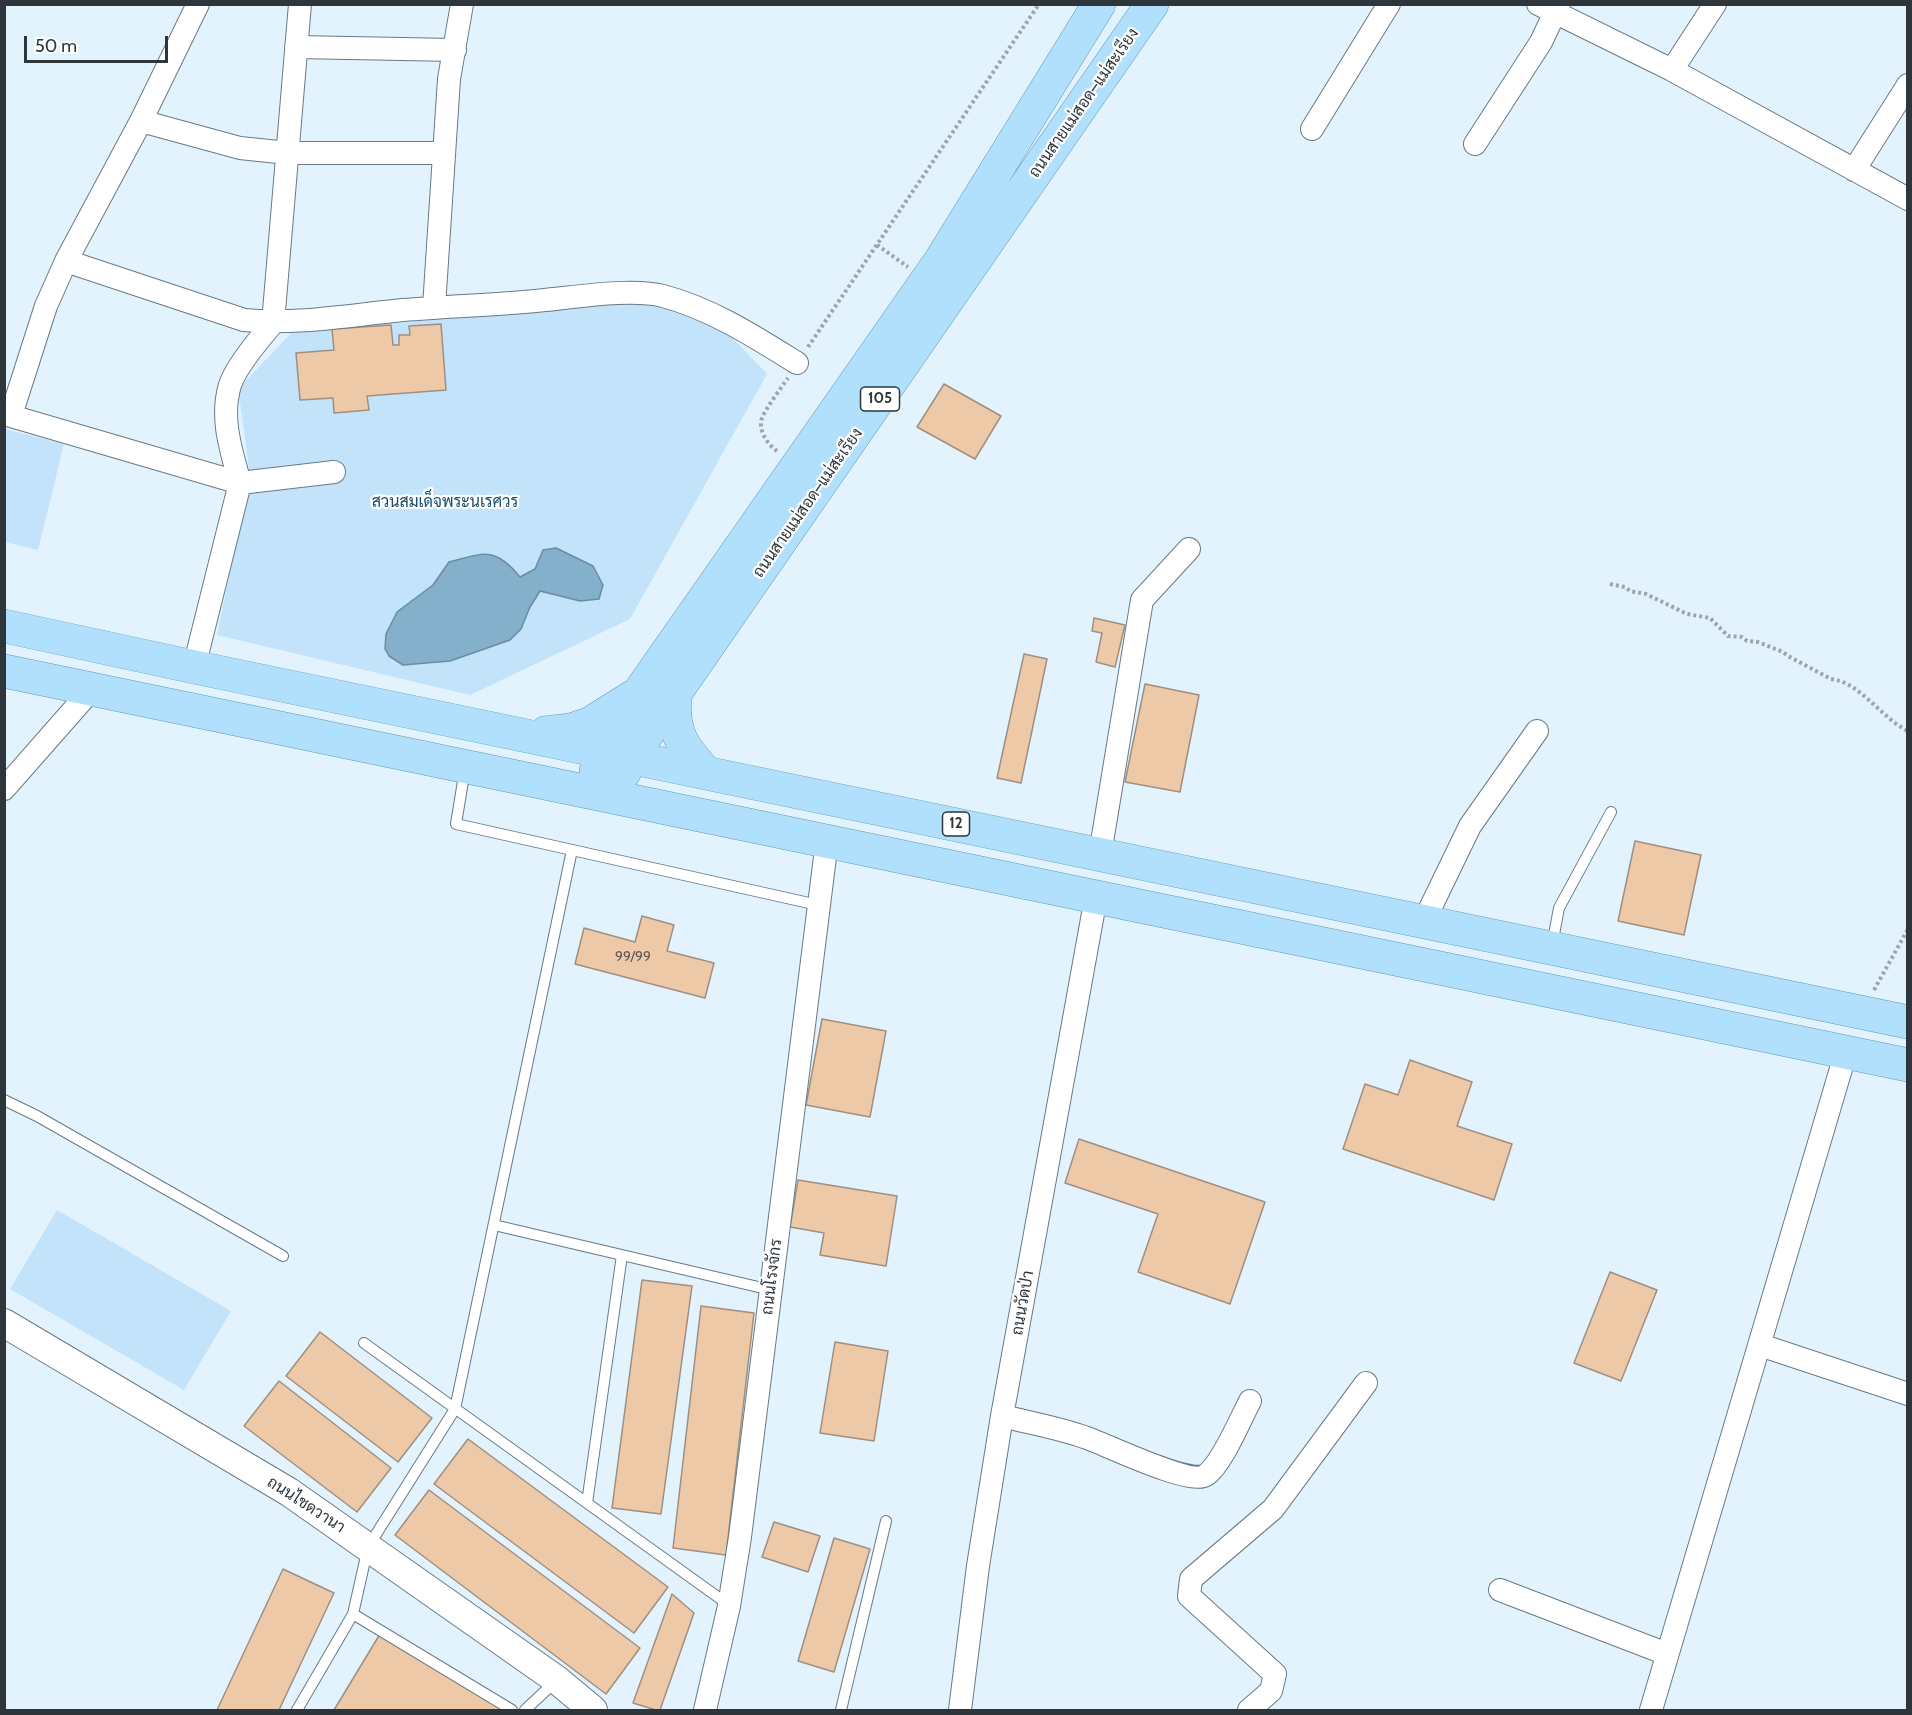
<!DOCTYPE html>
<meta charset="utf-8">
<style>
body{margin:0}
#map{position:relative;width:1912px;height:1715px;overflow:hidden;background:#e3f3fe;font-family:Cabin,sans-serif}
canvas{display:block}
.frame{position:absolute;inset:0;border:6px solid #2e363b;pointer-events:none}
.scale{position:absolute;left:24px;top:36px;width:144px;height:27px;box-sizing:border-box;border:3px solid #2e363b;border-top:0;padding-left:8px;font-size:18px;line-height:21px;white-space:nowrap;color:#2e363b;-webkit-text-stroke:4px #fff;paint-order:stroke}
</style>
<div id="map">
<canvas width="1912" height="1715"></canvas>
<div class="frame"></div>
<div class="scale">50 m</div>
</div>
<script>
const c = document.querySelector('canvas').getContext('2d');
c.lineJoin = 'round';
function fillPath(path, color) { c.fillStyle = color; c.fill(path, 'evenodd'); }
function strokePath(path, color, width, dash) { c.strokeStyle = color; c.lineWidth = width; c.lineCap = dash ? 'butt' : 'round'; c.setLineDash(dash || []); c.stroke(path); }
function label(font, color, halo, rows, align = 'center') {
  c.font = font + ' Cabin,Sarabun,sans-serif'; c.lineWidth = 4.5; c.setLineDash([]); c.textBaseline = 'middle'; c.strokeStyle = halo; c.fillStyle = color; for (const [text, x, y, turn = 0] of rows) {
    c.save(); c.translate(x, y); c.rotate((+turn || 0) * Math.PI / 180); c.textAlign = isNaN(turn) ? turn : align; if (halo) c.strokeText(text, 0, 0); c.fillText(text, 0, 0); c.restore();
  }
}
const green = new Path2D(`
 M658,300l69,32 40,42 -137,245 -160,76 -253,-60 33,-161 -12,-85 54,-57z
 M5,429l59,15 -26,106 -33,-8z
 M57,1210l174,101 -47,79 -174,-101z`);
const water = new Path2D(`
 M556,548l37,18 10,19 -4,14 -19,2 -40,-10 -10,16 -9,22 -11,11 -60,21 -47,4 -14,-9 -4,-7 1,-15 11,-22 36,-27 16,-23c35,-9 46,-16 71,15l15,-8 8,-19z`);
const building = new Path2D(`
 M441,324l5,66 -79,6 2,14 -35,3 -1,-15 -33,2 -4,-47 38,-3 -2,-21 59,-4 2,20h6v-10h11l-1,-9z
 M944,384l57,32 -26,43 -58,-32z
 M1094,618l31,7 -10,42 -19,-5 6,-29 -10,-2z
 M1024,654l23,5 -26,124 -24,-5z
 M1145,684l54,11 -19,97 -55,-10z
 M1635,841l66,14 -17,80 -66,-14z
 M642,916l32,9 -7,26 47,12 -9,35 -130,-34 9,-36 51,14z
 M822,1019l64,12 -16,86 -64,-12z
 M1410,1060l62,22 -15,44 55,18 -18,56 -151,-51 22,-65 33,11z
 M1079,1139l186,63 -35,102 -92,-32 20,-58 -93,-31z
 M798,1180l99,16 -11,70 -66,-11 4,-22 -34,-6z
 M1610,1272l47,18 -36,91 -47,-18z
 M642,1280l50,6 -31,228 -49,-6z
 M701,1306l53,7 -28,242 -53,-7z
 M320,1332l112,86 -34,44 -112,-86z
 M835,1342l53,9 -14,90 -54,-8z
 M279,1381l112,87 -34,44 -113,-86z
 M468,1439l200,148 -34,46 -200,-149z
 M429,1490l211,158 -34,46 -211,-159z
 M774,1522l46,14 -12,36 -46,-15z
 M834,1538l36,11 -36,123 -36,-11z
 M283,1569l51,24 -55,117h-62z
 M672,1594l22,19 -34,97h-4l-23,-7z
 M380,1634l128,76h-174z`);
const path = new Path2D(`
 M877,245l31,22
 M808,347l231,-343
 M777,451c-10,-7 -19,-21 -15,-33 4,-10 19,-30 26,-40
 M1610,584l15,3 5,4 16,3 41,20 23,4 18,18 14,1 5,4 11,1 25,10 5,4 43,23c29,3 50,39 77,52
 M1874,990l34,-61`);
const service = new Path2D(`
 M465,769l-9,55 362,81
 M1552,945l7,-37 52,-96
 M4,1100l33,16 246,140
 M494,1225l277,65
 M364,1343l365,262
 M587,1503l35,-248
 M353,1614l159,96
 M297,1710l56,-96 15,-67 87,-138 117,-559
 M525,1710l32,-30
 M841,1710l45,-189`);
const minor = new Path2D(`
 M300,4l-27,319c-13,15 -37,44 -43,62 -10,33 1,65 10,98l94,-11
 M1538,4l134,66 236,129
 M296,47l159,3
 M1672,70l43,-66
 M141,121l99,27 48,5h156
 M1312,129l77,-125
 M1475,144l66,-102 18,-38
 M1854,170l54,-85
 M66,261l178,59c53,5 107,-5 159,-10 47,-4 95,-5 142,-10 32,-3 87,-12 118,-4 49,13 92,41 134,67
 M434,307l15,-228 13,-75
 M4,414l236,69 -46,184
 M11,415l35,-109 20,-45 75,-140 57,-117
 M4,789l88,-100
 M1100,854l42,-254 47,-51
 M1424,921l46,-95 67,-95
 M1760,1345l148,49
 M1002,1416c28,7 58,12 85,22 20,7 104,48 119,37 16,-11 34,-55 44,-74
 M1500,1590l167,64
 M705,1710l24,-104 11,-69 87,-696
 M960,1710l18,-144 24,-150 94,-519
 M1249,1710l22,-19 4,-17 -86,-78 2,-17 82,-70 93,-126
 M1651,1710l195,-658`);
const tertiary = new Path2D(`
 M4,1323l285,169 268,188 36,30`);
const primary = new Path2D(`
 M4,626l190,41 1714,355
 M4,671l1904,394
 M675,695c-3,38 7,51 31,78
 M545,733l26,-3 20,-7 43,-27
 M596,771l42,-77 303,-434 158,-256
 M623,774l17,-30 512,-740`);
const numberNames = [
 ["99/99",633,957]
];
const shields = [
 [880,399,39],
 [956,824,27]
];
const shieldNames = [
 ["105",880,399],
 ["12",956,824]
];
const streetNames = [
 ["ถนนสายแม่สอด–แม่สะเรียง",1084,103,-55],
 ["ถนนสายแม่สอด–แม่สะเรียง",808,503,-55],
 ["ถนนโรงจักร",772,1277,-83],
 ["ถนนวัดป่า",1023,1303,-80],
 ["ถนนไชดวานา",306,1505,33]
];
const parkNames = [
 ["สวนสมเด็จพระนเรศวร",445,502]
];
fillPath(green, '#c2e3f9');
fillPath(water, '#84b0cb');
strokePath(water, '#6a8ba0', 1.5);
fillPath(building, '#eec9a7');
strokePath(building, '#9e8f80', 1.5);
strokePath(service, '#687a86', 12);
strokePath(minor, '#687a86', 24);
strokePath(tertiary, '#687a86', 30);
strokePath(primary, '#6197b7', 34);
strokePath(path, '#99a6ae', 4, [3, 3]);
strokePath(service, '#fff', 10);
strokePath(minor, '#fff', 22);
strokePath(tertiary, '#fff', 28);
strokePath(primary, '#b1e0fc', 33);
label('14px', '#5e5b56', null, numberNames);
for (const [x, y, w] of shields) { const box = new Path2D(); box.roundRect(x - w / 2, y - 12, w, 24, 4.5); c.fillStyle = '#fff'; c.fill(box); strokePath(box, '#2e363b', 1.5); }
label('bold 15px', '#2e363b', null, shieldNames);
label('16px', '#2e363b', '#fff', streetNames);
label('16px', '#194f6b', '#fff', parkNames);
</script>
